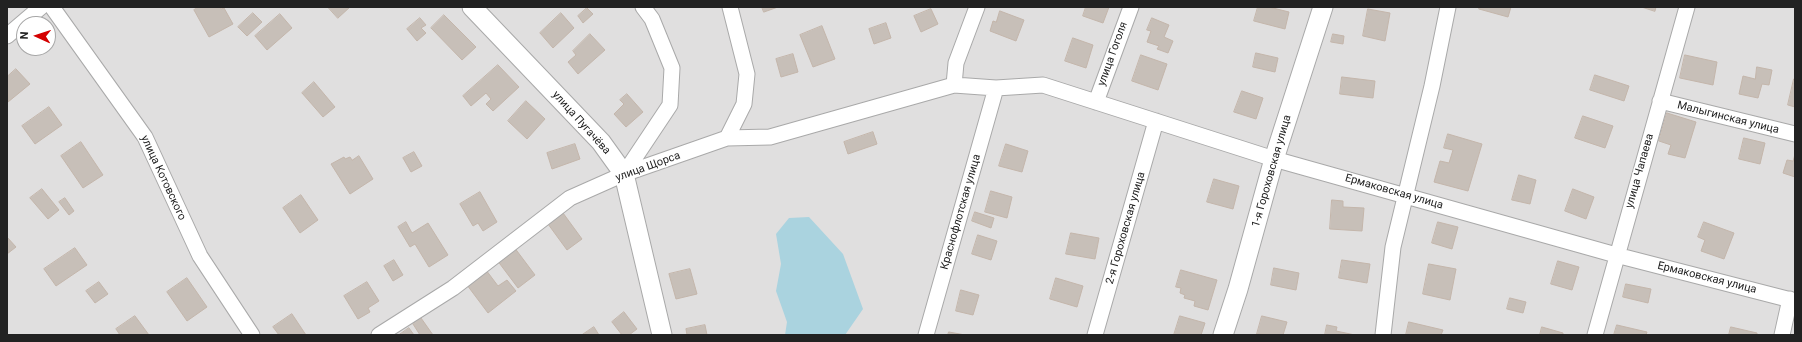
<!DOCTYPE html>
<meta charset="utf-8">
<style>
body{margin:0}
#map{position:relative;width:1802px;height:342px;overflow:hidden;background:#f2efe9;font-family:Roboto,sans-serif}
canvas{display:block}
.frame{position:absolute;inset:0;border:8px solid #222;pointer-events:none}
.north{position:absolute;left:16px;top:16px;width:40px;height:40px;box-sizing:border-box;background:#fff;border:1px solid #a7a7a7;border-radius:50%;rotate:273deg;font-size:11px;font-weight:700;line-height:16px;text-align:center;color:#222}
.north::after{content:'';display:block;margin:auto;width:14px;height:18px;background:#d40000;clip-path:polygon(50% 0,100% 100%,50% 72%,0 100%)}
</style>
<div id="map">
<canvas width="1802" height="342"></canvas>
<div class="frame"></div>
<div class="north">N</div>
</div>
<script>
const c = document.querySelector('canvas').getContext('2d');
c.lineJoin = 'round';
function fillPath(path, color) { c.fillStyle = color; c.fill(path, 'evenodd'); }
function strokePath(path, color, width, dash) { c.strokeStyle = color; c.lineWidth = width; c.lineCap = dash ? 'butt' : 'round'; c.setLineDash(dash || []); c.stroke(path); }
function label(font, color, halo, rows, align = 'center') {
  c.font = font + ' Roboto,sans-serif'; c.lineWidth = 3; c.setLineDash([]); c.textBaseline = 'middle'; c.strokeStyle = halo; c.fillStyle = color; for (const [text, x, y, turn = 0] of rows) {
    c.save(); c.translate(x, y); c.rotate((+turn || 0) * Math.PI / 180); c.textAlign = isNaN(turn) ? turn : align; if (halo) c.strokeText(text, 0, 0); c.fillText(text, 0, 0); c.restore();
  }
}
const residential = new Path2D(`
 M7,7h1788v328h-1788zM24,24h24v24h-24z`);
const water = new Path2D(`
 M809,217l34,37 20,55 -18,26h-60l2,-13 -11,-31 5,-27 -5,-30 13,-16z`);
const building = new Path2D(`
 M199,7h21l1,2 3,-1 9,16 -24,13 -15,-27z
 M328,7h22l-12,11z
 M762,7h16l-14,5z
 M1086,7h23l-6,16 -20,-7z
 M1258,7h11l20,5 -4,17 -31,-8z
 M1480,7h31l-3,10 -29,-8z
 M1642,7h14l-1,4z
 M587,8l6,6 -10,9 -5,-7z
 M931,9l7,15 -17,8 -7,-16z
 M1368,9l22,4 -5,28 -22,-5z
 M1000,11l24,9 -8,21 -26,-10 3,-10 3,1z
 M253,13l9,9 -15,14 -9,-9z
 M561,13l13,15 -21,20 -13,-15z
 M280,14l12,14 -25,22 -12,-14z
 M444,15l32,32 -14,13 -31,-32z
 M420,18l6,7 -5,3 5,5 -9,8 -10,-12z
 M1152,18l17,7 -5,12 9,4 -5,12 -11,-4 2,-3 -12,-4 4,-11 -4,-1z
 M886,23l5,15 -17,6 -5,-15z
 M822,26l13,33 -22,8 -13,-32z
 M590,34l15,16 -27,24 -10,-12 8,-7 -3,-4z
 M1333,34l11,2 -1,8 -12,-2z
 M1073,38l20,7 -7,23 -21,-7z
 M1256,53l22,5 -3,14 -22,-5z
 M793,54l5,18 -17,5 -5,-18z
 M1141,55l26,9 -9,26 -26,-9z
 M1685,55l32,7 -4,23 -33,-7z
 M498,65l21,22 -26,24 -7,-7 5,-5 -5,-6 -15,13 -8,-10z
 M1757,67l15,3 -3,15 -7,-1 -4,14 -19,-4 4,-18 12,3z
 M16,69l14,15 -22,18 -1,-25z
 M1595,75l34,11 -5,15 -34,-11z
 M1342,77l33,4 -2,17 -33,-4z
 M1794,79h1v28l-7,-2z
 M314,82l21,25 -12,10 -21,-24z
 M1242,91l21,7 -7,21 -22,-7z
 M627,94l16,18 -17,15 -12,-13 10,-10 -4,-4z
 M526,101l19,18 -18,20 -19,-18z
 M49,107l13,18 -27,19 -13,-18z
 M1667,113l29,9 -11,36 -17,-4 3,-9 -12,-4z
 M1583,116l30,10 -8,22 -30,-10z
 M873,132l4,12 -29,10 -4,-12z
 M1448,134l34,10 -14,47 -34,-9 6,-21 9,2 4,-13 -9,-2z
 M1744,138l21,5 -5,21 -21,-5z
 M81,142l22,33 -20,13 -22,-32z
 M575,144l5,15 -28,10 -5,-16z
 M1006,144l22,7 -6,21 -23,-6z
 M414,152l8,14 -11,6 -8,-14z
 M1795,154v23l-12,-4 4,-13 6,1z
 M359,156l14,23 -23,15 -19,-30 13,-7 1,2 5,-2 2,3z
 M1519,175l17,5 -6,24 -18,-4z
 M1214,179l25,7 -6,23 -26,-7z
 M42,189l17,21 -11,9 -18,-21z
 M1573,189l21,8 -8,22 -21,-8z
 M991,191l21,6 -5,21 -22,-6z
 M480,192l17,30 -14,9 -5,-8 -5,3 -13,-22z
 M301,195l17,25 -18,13 -17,-25z
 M65,198l9,13 -5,4 -10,-13z
 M1332,200l11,1v6l21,1 -2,23 -32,-2z
 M975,212l19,6 -3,10 -19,-7z
 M563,213l19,26 -15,11 -19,-26z
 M406,222l6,11 16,-10 20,32 -19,12 -14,-23 -5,3 -12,-20z
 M1438,222l20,5 -6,22 -20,-6z
 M1704,222l30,11 -10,26 -23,-8 4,-11 -7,-3z
 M1071,233l28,5 -4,21 -29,-5z
 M978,235l19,6 -6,19 -19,-6z
 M7,237l9,10 -9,7z
 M514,247l21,28 -17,13 -21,-28z
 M75,248l12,17 -31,21 -12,-17z
 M394,260l9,15 -10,6 -9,-15z
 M1342,260l28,4 -3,19 -28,-5z
 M1558,261l21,6 -7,23 -21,-6z
 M1429,264l27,5 -6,31 -27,-6z
 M1274,268l25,5 -3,17 -25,-5z
 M690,269l7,25 -21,5 -7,-25z
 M486,270l12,16 9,-6 9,11 -28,22 -21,-28z
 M1181,270l36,10 -9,30 -14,-4 1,-5 -11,-3 1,-3 -5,-2 1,-5 -5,-1z
 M187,278l20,29 -20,14 -20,-29z
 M1056,278l27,8 -6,21 -27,-8z
 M99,282l9,12 -13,9 -9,-12z
 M367,282l12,19 -11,7 2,4 -12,7 -14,-23z
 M1626,284l25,5 -3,14 -25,-6z
 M961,290l18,5 -6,20 -17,-4z
 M1510,298l16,4 -3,11 -16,-4z
 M624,312l13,17 -8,6h-7l-10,-13z
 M292,314l14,21h-27l-6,-8z
 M135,316l14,19h-29l-4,-6z
 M1180,316l25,7 -4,12h-27z
 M1262,316l25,6 -4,13 -26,-1z
 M421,318l12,17h-13l-7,-11z
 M1409,322l34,8 -2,5h-35z
 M705,325l2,10h-20l-1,-6z
 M1327,325l10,2 -1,4 19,4h-30z
 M1617,325l30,7 -1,3h-32z
 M594,327l5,8h-17z
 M1542,327l21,6v2h-23z
 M1731,327l26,6v2h-28z
 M409,328l5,7h-15z
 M949,332l16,3h-17z`);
const minor = new Path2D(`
 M52,7l93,130 55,119 52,79
 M7,36l34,-29
 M954,85l2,-22 21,-56
 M1660,101l135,33
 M1096,102l35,-95
 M727,138l17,-34 3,-30 -17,-67
 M624,174l46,-69 2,-37 -20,-49 -9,-12
 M379,335l74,-47 117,-90 54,-24 103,-36 43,-1 184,-52 42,3 47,-3 231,74 342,96 179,46
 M926,335l70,-247
 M1095,335l61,-214
 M1383,335l10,-88 39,-161 16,-79
 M1595,335l92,-328
 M1782,335l8,-36`);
const tertiary = new Path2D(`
 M472,7l129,135 23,32 38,161
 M1223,335l15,-46 36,-130 49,-152`);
const streetNames = [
 ["улица Гоголя",1113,54,-70],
 ["Малыгинская улица",1728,118,14],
 ["улица Пугачёва",581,123,48],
 ["улица Щорса",648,167,-20],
 ["1-я Гороховская улица",1272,171,-74],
 ["улица Чапаева",1640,171,-74],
 ["улица Котовского",163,178,65],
 ["Ермаковская улица",1394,192,16],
 ["Краснофлотская улица",961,212,-74],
 ["2-я Гороховская улица",1126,228,-74],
 ["Ермаковская улица",1707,278,14]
];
fillPath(residential, '#e0dfdf');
fillPath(water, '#aad3df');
fillPath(building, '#c7bfb8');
strokePath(building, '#c4b6ab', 1);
strokePath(minor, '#a9a9a9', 17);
strokePath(tertiary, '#a9a9a9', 21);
strokePath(minor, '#fff', 15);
strokePath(tertiary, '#fff', 19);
label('11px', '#222', '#fff', streetNames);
</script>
